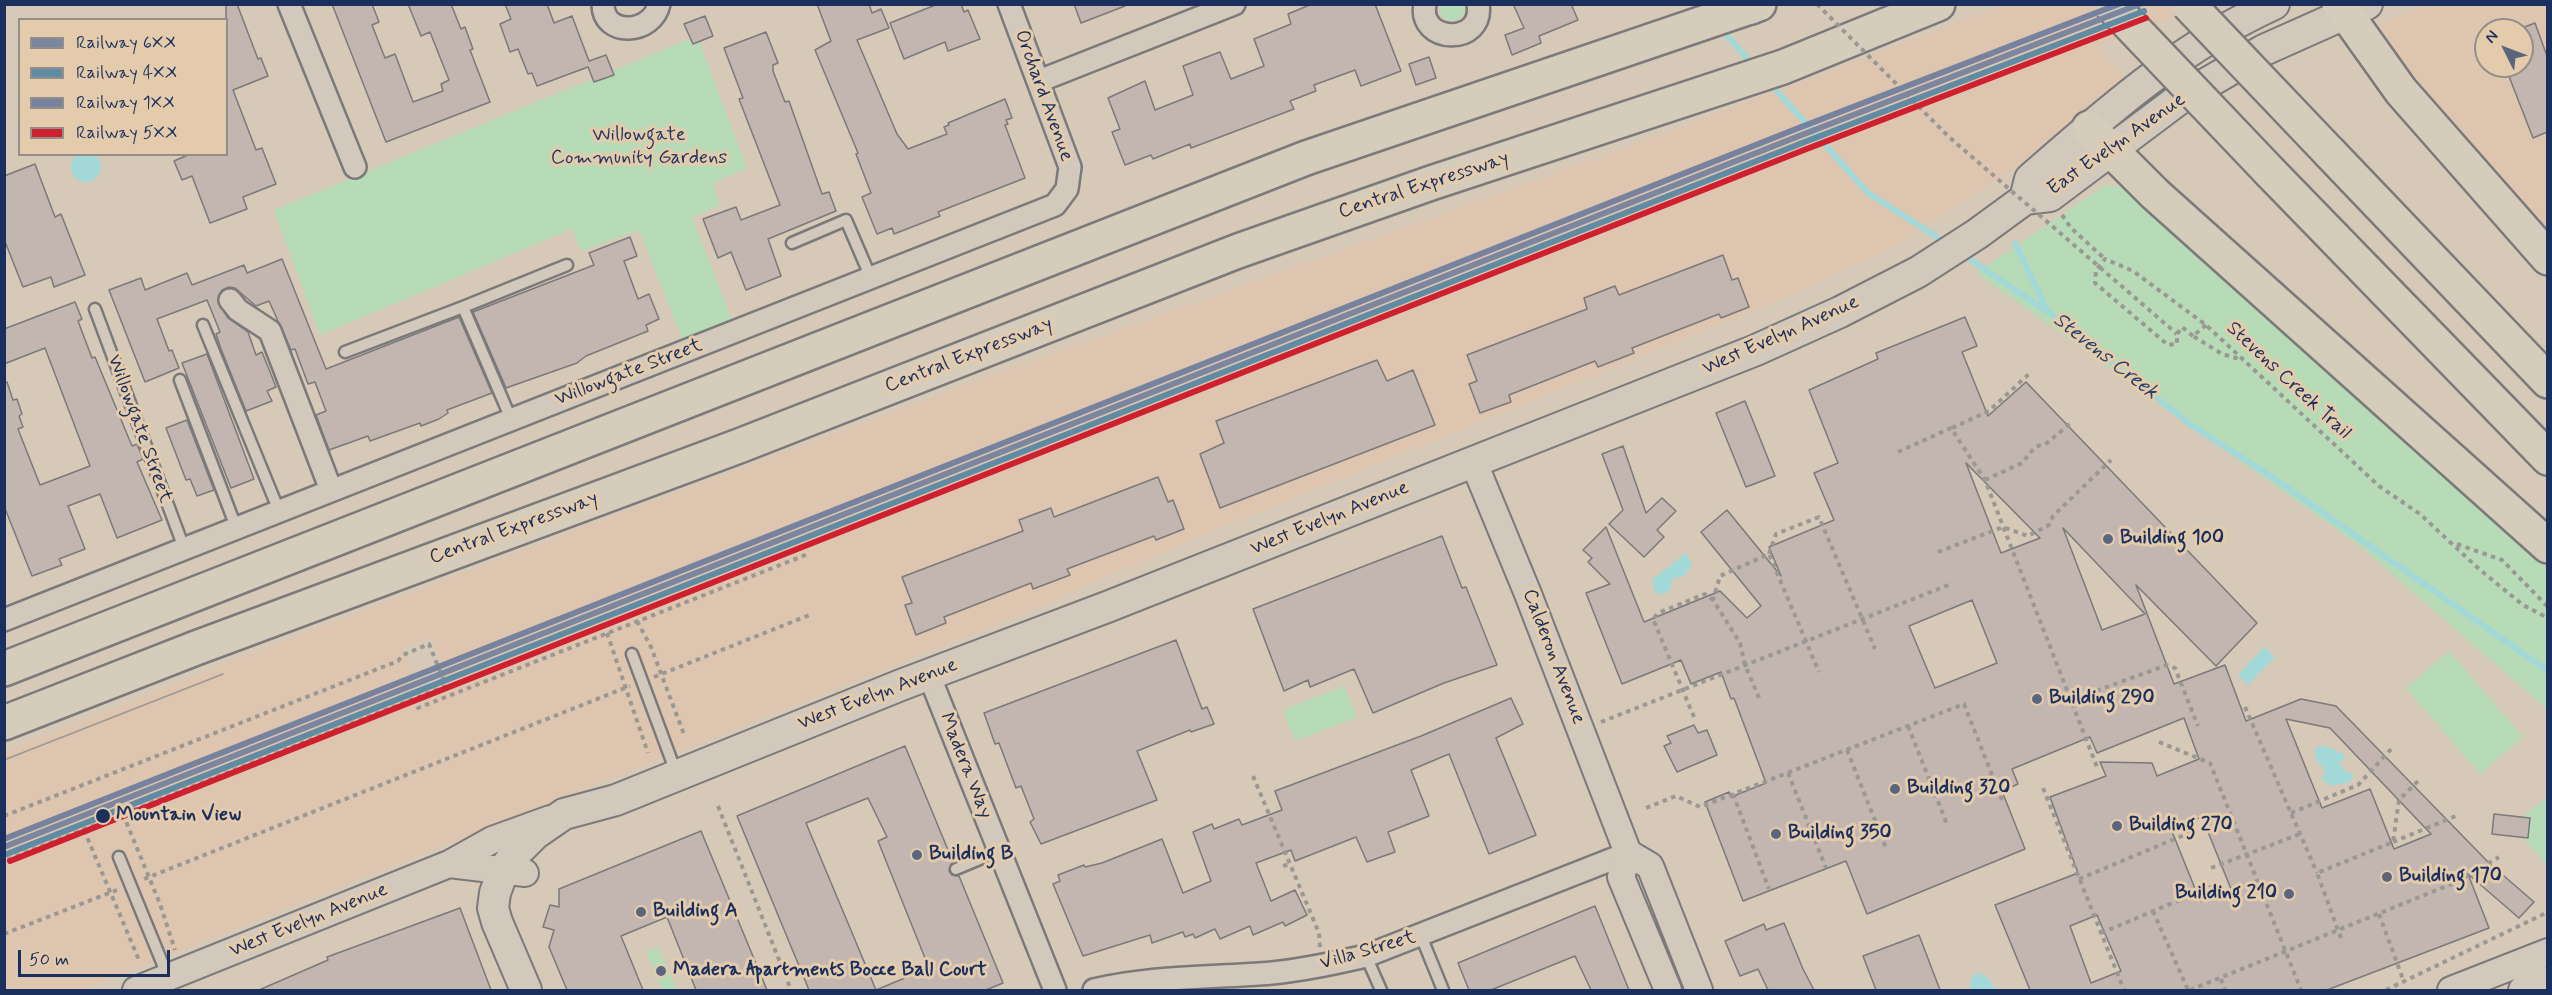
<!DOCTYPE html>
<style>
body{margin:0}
#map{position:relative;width:2552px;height:995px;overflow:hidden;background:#d6c9b8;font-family:Mynerve,sans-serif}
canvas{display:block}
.frame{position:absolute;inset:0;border:6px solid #1b2f5e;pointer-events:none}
.legend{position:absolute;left:18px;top:18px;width:210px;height:138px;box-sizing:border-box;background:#e3cbab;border:2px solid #938d8c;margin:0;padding:8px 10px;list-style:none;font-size:18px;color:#1b2f5e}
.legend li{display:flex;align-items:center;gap:12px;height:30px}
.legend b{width:30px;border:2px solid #938d8c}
.north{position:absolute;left:2474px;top:18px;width:60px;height:60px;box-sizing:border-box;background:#e3cbab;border:2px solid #938d8c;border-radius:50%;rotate:312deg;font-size:16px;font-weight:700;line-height:24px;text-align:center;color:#1b2f5e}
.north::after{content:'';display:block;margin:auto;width:21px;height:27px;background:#5c657e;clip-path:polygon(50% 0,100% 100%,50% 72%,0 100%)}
.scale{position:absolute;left:18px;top:950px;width:152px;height:27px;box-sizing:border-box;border:3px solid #1b2f5e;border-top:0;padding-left:8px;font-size:18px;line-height:21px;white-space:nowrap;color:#1b2f5e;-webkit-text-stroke:4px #e3cbab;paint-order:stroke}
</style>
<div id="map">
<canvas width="2552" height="995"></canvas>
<div class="frame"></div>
<ul class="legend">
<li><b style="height:8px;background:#7c869e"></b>Railway 6XX</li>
<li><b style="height:8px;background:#608ba3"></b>Railway 4XX</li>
<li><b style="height:8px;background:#76829e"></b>Railway 1XX</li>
<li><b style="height:8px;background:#ce202f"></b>Railway 5XX</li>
</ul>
<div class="north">N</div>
<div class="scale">50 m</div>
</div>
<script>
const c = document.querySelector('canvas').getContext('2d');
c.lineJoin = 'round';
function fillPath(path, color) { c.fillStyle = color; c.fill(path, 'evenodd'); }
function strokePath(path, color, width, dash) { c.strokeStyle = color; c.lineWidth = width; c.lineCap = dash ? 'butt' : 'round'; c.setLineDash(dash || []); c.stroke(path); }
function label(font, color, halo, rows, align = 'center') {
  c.font = font + ' Mynerve,sans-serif'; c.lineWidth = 6; c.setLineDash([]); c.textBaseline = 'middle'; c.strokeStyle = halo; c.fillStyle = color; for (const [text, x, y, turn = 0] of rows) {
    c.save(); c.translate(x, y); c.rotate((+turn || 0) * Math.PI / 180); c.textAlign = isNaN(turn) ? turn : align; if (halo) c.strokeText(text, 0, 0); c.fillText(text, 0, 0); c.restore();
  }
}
const built = new Path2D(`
 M2004,5h199l-107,42 28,30 -113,93 -111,74 -123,57 -571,233 -204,88 -920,368h-77v-238l220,-88 379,-145 329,-122 714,-257zM431,637l16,40 -30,11 -14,-40z
 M2428,5h119v245l-188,-218zM2486,30h36v36h-36z`);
const green = new Path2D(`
 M1440,5h24v8l-5,6 -12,2 -6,-5z
 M697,36l50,132 -34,15 7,22 -28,12 40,103 -48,23 -45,-113 -58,21 -9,-22 -252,106 -46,-125z
 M2105,185l32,4 410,379v141l-187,-163 -384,-273z
 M2449,651l74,86 -43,37 -74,-86z
 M1344,686l13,31 -62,24 -12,-31z
 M2547,797v67l-26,-27 9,-19 -7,-1z
 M658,947l19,43h-14l-17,-38z`);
const water = new Path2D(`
 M71 167a15 15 0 1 1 30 0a15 15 0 1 1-30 0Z
 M1686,553l6,12 -8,11 -12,3 -1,10 -7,5 -9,-1 -3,-13z
 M2264,647l11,10 -27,28 -10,-10z
 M2322,746l10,2 12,7 1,4 -6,3 8,11h7l-4,9 -20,4 -9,-8 4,-5 -1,-6 -7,-5 -3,-13z
 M1976,973c11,1 15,7 19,17h-24l-1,-9z`);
const stream = new Path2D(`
 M1721,29l33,37
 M1769,82l99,111 78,50
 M2015,243l33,69
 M1962,254l86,58 143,113 81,52 276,194`);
const building = new Path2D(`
 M226,4h11l21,55 3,-1 7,18 -35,14 23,60 6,-2 14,36 -33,13 4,12 -37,14 -18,-47 -10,4 -8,-19 16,-7h36z
 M332,4h40l7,18 -7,3 13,33 10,-4 18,48 30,-11 -2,-7 8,-4 -19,-48 -9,4 -13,-32h43l10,25 4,-2 8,22 -3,1 20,52 -104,40z
 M505,4h42l7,19 18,-7 17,45 17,-6 8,20 -20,7 -6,-15 -51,19 -5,-13 -4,1 -10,-25 -8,3 -10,-28 11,-5z
 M817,4h52l3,9 9,-4 8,19 -32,12 40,94 11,15 39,-15 -3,-7 5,-2 -1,-2 57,-24 7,19 -6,2 2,4 -3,1 20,53 -87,34 2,4 -46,18 -2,-6 -15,6 -15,-37 9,-4 -15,-39 2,-1 -43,-103 16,-9z
 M938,4h23l3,8 4,-2 12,29 -32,12 -3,-9 -41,17 -14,-36z
 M1074,4h51v2l-44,17z
 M1312,4h63l26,67 -40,15 -6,-16 -41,15 2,6 -26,10 4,8 -103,39 -1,-4 -37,15 -2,-4 -26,10 -13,-33 8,-3 -12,-31 37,-17 10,29 38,-15 -10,-29 37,-14 11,27 33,-13 -10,-27 37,-15 -3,-10z
 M1513,4h58l7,16 -39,16 2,7 -29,12 -7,-20 19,-7z
 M705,16l8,20 -20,8 -9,-20z
 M2535,23l12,33v76l-14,6 -28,-72h17v-38z
 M766,32l12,31 -5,2v6l12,31 4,-1 33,93 7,-2 7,19 -68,28 13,37 -35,14 -15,-38 -13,6 -15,-39 33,-12 5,13 39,-15 -41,-106 4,-1 -19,-50z
 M1429,57l7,21 -20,7 -7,-21z
 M35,164l20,53 6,-3 24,61 -31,12 -3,-10 -28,10 -19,-48v-63z
 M630,237l7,19 -13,5 14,38 11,-5 10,25 -13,6 2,6 -62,25 -9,7 -71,25 -33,-76 121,-47 -5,-12z
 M1723,255l9,25 6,-2 11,29 -28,11 -2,-4 -87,34 2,5 -36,14 -3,-6 -86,34 2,7 -31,11 -11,-29 8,-3 -10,-26 120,-46 -3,-11 31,-12 4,9z
 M282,259l44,110 133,-52 33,76 -45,17 1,3 -9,6 -18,7 -1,-3 -50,18 -2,-5 -39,14 -13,-35 10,-4 -11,-29 -7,2 -13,-35 -4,1 -22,-49 -13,5 -21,-18 -6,-1 -7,3 -4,12 10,16 20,14 8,23 6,-3 14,35 -9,4 5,10 -26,10 -25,-62 -5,-15 4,-2 -13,-32 -50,19 12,32 3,-1 7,18 -34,14 -36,-92 32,-12 4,12 42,-17 5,12 52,-20 3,8z
 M75,302l7,17 -4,2 14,37 3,-1 37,89 5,-2 6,15 -6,3 25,58 -45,18 -17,-44 -32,12 17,43 -26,10 3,6 -30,11 -28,-70v-124h3l6,18 4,-1 5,15 -3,2 4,11 -5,2 22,56 50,-19 -45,-118 -41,16v-35z
 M1965,317l12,29 -15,6 26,64 38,-34 231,241 -41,43 -80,-81 38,99 51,-19 21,56 55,-22 35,7 153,157 45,39 -15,16 -51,-44 21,54 -162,62h-297l-35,-85 83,-32 -28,-76 56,-21 -6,-14 52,1 5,13 42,-17 -15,-41 -87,35 -7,-16 -78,32 6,15 -16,7 23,58 -158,65 -21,-53 -103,40 -38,-99 24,-10 2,5 35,-14 -32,-85 -3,1 -10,-27 -30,12 -10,-24 -59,24 -36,-91 24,-9 -22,-22 4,-4 -9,-8 23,-23 38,95 76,-31 27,27 14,-12 -60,-74 26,-22 54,66 -12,-29 65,-27 -20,-47 24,-10 -29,-73 69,-31 -2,-6zM1966,463l74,75 -39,15zM2063,528l82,86 -43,16zM1972,600l25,63 -62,25 -26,-62zM2286,719l44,9 101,106 -37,15 -24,-60 -48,19zM2202,817l29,72 -31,12 -29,-72zM2097,915l24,56 -30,12 -21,-57z
 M207,354l47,125 -23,9 -49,-125z
 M1377,360l10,21 26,-11 22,55 -215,83 -20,-54 24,-11 -8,-22z
 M1745,401l30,75 -29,11 -30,-74z
 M187,420l27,70 -17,6 -7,-17 -4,1 -20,-52z
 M1623,446l23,67 16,-15 14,13 -19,19 7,7 -20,20 -35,-33 14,-14 -21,-56z
 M1158,477l10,25 5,-2 11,29 -28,11 -2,-4 -87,33 3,6 -37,14 -2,-6 -87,34 2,6 -30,12 -11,-30 7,-2 -10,-26 121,-46 -4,-11 32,-12 3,9z
 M1442,536l20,52 4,-1 31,78 -53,18 -71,30 -19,-44 -44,18 -2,-7 -24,11 -31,-82z
 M1176,640l26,69 5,-2 7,17 -23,8 -1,-2 -53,21 20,49 -116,44 -11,-22 4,-3 -13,-33 -5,2 -17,-45 -4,1 -11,-31z
 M1511,698l12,26 -27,14 40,97 -47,19 -40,-100 -38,16 18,46 -41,16 7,20 -28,10 -11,-25 -61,24 -4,-11 -35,13 15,38 24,-11 12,25 -22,11 -2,-4 -30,13 -3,-9 -30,13 -5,-10 -20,9 -2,-4 -8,3 -2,-5 -31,11 -2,-8 -67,21 -30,-72 7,-3 -2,-6 26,-10 1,2 17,-4 60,-24 21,54 28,-12 -18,-49 19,-8 2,5 25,-10 3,6 40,-15 -7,-19 146,-55z
 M1694,725l4,8 9,-3 10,25 -40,17 -13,-26 7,-3 -4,-7z
 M905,746l48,116 -4,9 3,4 7,1 44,107 -17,7h-110l53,-22 -51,-127 9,-4 -19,-39 -62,25 70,167h-67l-72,-174z
 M2494,814l36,4 -2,20 -36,-4z
 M701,831l66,159h-71l-29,-73 -46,19 22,54h-76l-18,-43 5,-17 -11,-3 7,-22 9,2v-18z
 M1595,906l34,84h-38l-16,-34 -84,34h-22l-11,-27z
 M460,908l31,82h-232l69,-30 -1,-3z
 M1784,923l19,46 11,21h-46l-10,-21 -18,7 -15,-35 39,-17 2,6z
 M1919,935l21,55h-64l-13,-34z`);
const path = new Path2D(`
 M2062,215l9,13 34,31
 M2206,325l-13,11 29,18 21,6
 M2193,336l-11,-9 -5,7v10l-9,1 -73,-62 1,-13 9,-11 28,12 73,54 173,161 41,28 59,55 44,36 25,13
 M1952,428l37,-17 40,-37
 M1898,452l53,-24 34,52 112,287
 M1985,480l37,-17 13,-16 12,-4 26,-22
 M2457,544l45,16 46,47
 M1938,552l65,-25 25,9 21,-11 4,-9 58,-56
 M1769,554l7,-20 43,-17 56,132
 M637,621l14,26 34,90
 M607,633l41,120
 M654,677l158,-63
 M415,698l3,10 390,-154
 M1759,698l-14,-33 -5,-22 -27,-43 7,-24 49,-22 50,118
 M2071,700l96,-35 8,3 23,58
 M2245,707l72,166
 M1694,717l-41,-98 5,-6 47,-19 8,6
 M1601,722l350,-138
 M1908,726l39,98
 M2159,742l51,21 91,227
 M1847,750l39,98
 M1788,773l38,95
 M1253,776l66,157 1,15
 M2043,788l81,202
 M1733,794l36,95
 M718,806l73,184
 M1646,808l30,-12 24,11 264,-103 38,96
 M2291,813l67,-28 35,-38
 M123,814l37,90 15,46
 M4,816l394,-155 5,-6 26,-11 17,42 -442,175
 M84,830l55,130
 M2393,842l63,-26
 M1283,866l7,-2
 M2211,868l89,-34
 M144,879l486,-193
 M2079,879l117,-49
 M2153,911l35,79
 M2379,914l25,68
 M2101,933l117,-49
 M4,934l113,-44
 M2341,938l-24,-65 76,-31 6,-42 22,-22
 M2221,979l4,11
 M2190,990l264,-107 45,-26
 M2386,990l162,-78`);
const service = new Path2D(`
 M792,243l54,-23 25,58
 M95,309l89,239
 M203,325l76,186
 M345,352l118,-45
 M180,380l56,147
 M511,419l-48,-112 104,-42
 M632,654l45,121
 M119,857l49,120
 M956,869l43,-18
 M1421,936l22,54
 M1366,956l15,34`);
const minor = new Path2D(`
 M289,4l66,163
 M603,4c0,34 50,30 56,0
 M1425,4c-8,40 60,42 53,0
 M1039,81l195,-77
 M230,300l8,10 32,21 61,159
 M4,620l1051,-415 12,-16 3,-22 -61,-163
 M929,675l126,315
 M1094,990c58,-14 118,-12 178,-17 32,-3 63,-10 94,-17l262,-103`);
const tertiary = new Path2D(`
 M1474,463l54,131 100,259 -7,24 47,113
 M1628,853l22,13 49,124
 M449,864l76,9
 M136,990l313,-126 43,-24 58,-21
 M2451,990l97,-38
 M2522,990l26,-10`);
const secondary = new Path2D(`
 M2025,199l5,-20c78,-68 148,-131 244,-175
 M526,990l-29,-68 -4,-14 2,-15 8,-22 12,-17 20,-20 29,-20 52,-14 285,-115 206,-78 649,-257 84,-38 78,-40 59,-38 48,-35 25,-3 128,-96 86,-50 103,-46`);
const trunk = new Path2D(`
 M4,669l1302,-511 453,-154
 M4,723l192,-75 543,-202 499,-195 193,-68 352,-116 155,-63`);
const motorway = new Path2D(`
 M2339,4l62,87 147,167
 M1751,7l4,-3
 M2089,128l66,66 393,352
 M2330,153l218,228
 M2271,173l277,285`);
const tram = new Path2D(`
 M4,760l219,-86`);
const pathBridge = new Path2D(`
 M1817,4l132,133 228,197`);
const motorwayBridge = new Path2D(`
 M2110,4l161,169
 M2188,4l142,149`);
const rail1 = new Path2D(`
 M4,847l1795,-711 341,-132`);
const rail2 = new Path2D(`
 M7,854l1795,-711 342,-132`);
const rail3 = new Path2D(`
 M4,839l1792,-710 323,-125`);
const rail4 = new Path2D(`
 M10,861l1794,-711 342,-132`);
const markers = [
 [2108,539,6,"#5c657e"],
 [2037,699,6,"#5c657e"],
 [1895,789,6,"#5c657e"],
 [103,816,8,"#1b2f5e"],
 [2117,826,6,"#5c657e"],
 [1776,834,6,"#5c657e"],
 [917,855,6,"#5c657e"],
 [2387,877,6,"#5c657e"],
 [2289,894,6,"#5c657e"],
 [641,912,6,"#5c657e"],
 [661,971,6,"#5c657e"]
];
const streetNames = [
 ["Orchard Avenue",1043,96,70],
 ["East Evelyn Avenue",2117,145,-35],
 ["Central Expressway",1424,186,-18],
 ["West Evelyn Avenue",1781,336,-24],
 ["Central Expressway",969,356,-21],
 ["Willowgate Street",629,373,-21],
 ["Stevens Creek Trail",2288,381,43],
 ["Willowgate Street",139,429,70],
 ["West Evelyn Avenue",1330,519,-22],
 ["Central Expressway",514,529,-20],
 ["Calderon Avenue",1553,657,69],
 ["West Evelyn Avenue",878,695,-21],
 ["Madera Way",965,766,68],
 ["West Evelyn Avenue",309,921,-22],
 ["Villa Street",1368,951,-16]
];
const parkNames = [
 ["Willowgate",639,136],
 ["Community Gardens",639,159]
];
const poiNames = [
 ["Building 100",2120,539],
 ["Building 290",2049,699],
 ["Building 320",1907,789],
 ["Building 270",2129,826],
 ["Building 350",1788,834],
 ["Building B",929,855],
 ["Building 170",2399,877],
 ["Building 210",2277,894,"right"],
 ["Building A",653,912],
 ["Madera Apartments Bocce Ball Court",673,971]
];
const stopNames = [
 ["Mountain View",116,816]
];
const waterNames = [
 ["Stevens Creek",2105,357,38]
];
fillPath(built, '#dec5af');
fillPath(green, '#b7dab7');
fillPath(water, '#a3d8d8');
strokePath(stream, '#a3d8d8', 6);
fillPath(building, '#c3b5af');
strokePath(building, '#7b797a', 1.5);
strokePath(service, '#7b797a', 15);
strokePath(minor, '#7b797a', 26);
strokePath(tertiary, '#7b797a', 30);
strokePath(secondary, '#7b797a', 34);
strokePath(trunk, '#7b797a', 38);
strokePath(motorway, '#7b797a', 38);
strokePath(path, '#9b9894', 4, [4.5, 4.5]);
strokePath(service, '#d2c8bc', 10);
strokePath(minor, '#d2c8bc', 21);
strokePath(tertiary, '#d2c8bc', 26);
strokePath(secondary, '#d2c8bc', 30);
strokePath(trunk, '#d6ccbb', 33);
strokePath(motorway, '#d6ccbb', 33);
strokePath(tram, '#9b9894', 1.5);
strokePath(motorwayBridge, '#7b797a', 38, []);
strokePath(pathBridge, '#9b9894', 4, [4.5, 4.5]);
strokePath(motorwayBridge, '#d6ccbb', 33);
strokePath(rail1, '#7c869e', 6);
strokePath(rail2, '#608ba3', 6);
strokePath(rail3, '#76829e', 6);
strokePath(rail4, '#ce202f', 6);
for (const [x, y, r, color] of markers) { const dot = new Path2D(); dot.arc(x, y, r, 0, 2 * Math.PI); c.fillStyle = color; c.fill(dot); strokePath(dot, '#e3cbab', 2); }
label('20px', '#1b2f5e', '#e3cbab', streetNames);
label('20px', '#223862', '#e3cbab', parkNames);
label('bold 20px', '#1b2f5e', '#e3cbab', poiNames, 'left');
label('bold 20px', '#1b2f5e', '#e3cbab', stopNames, 'left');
label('italic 21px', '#26406c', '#e3cbab', waterNames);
</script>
